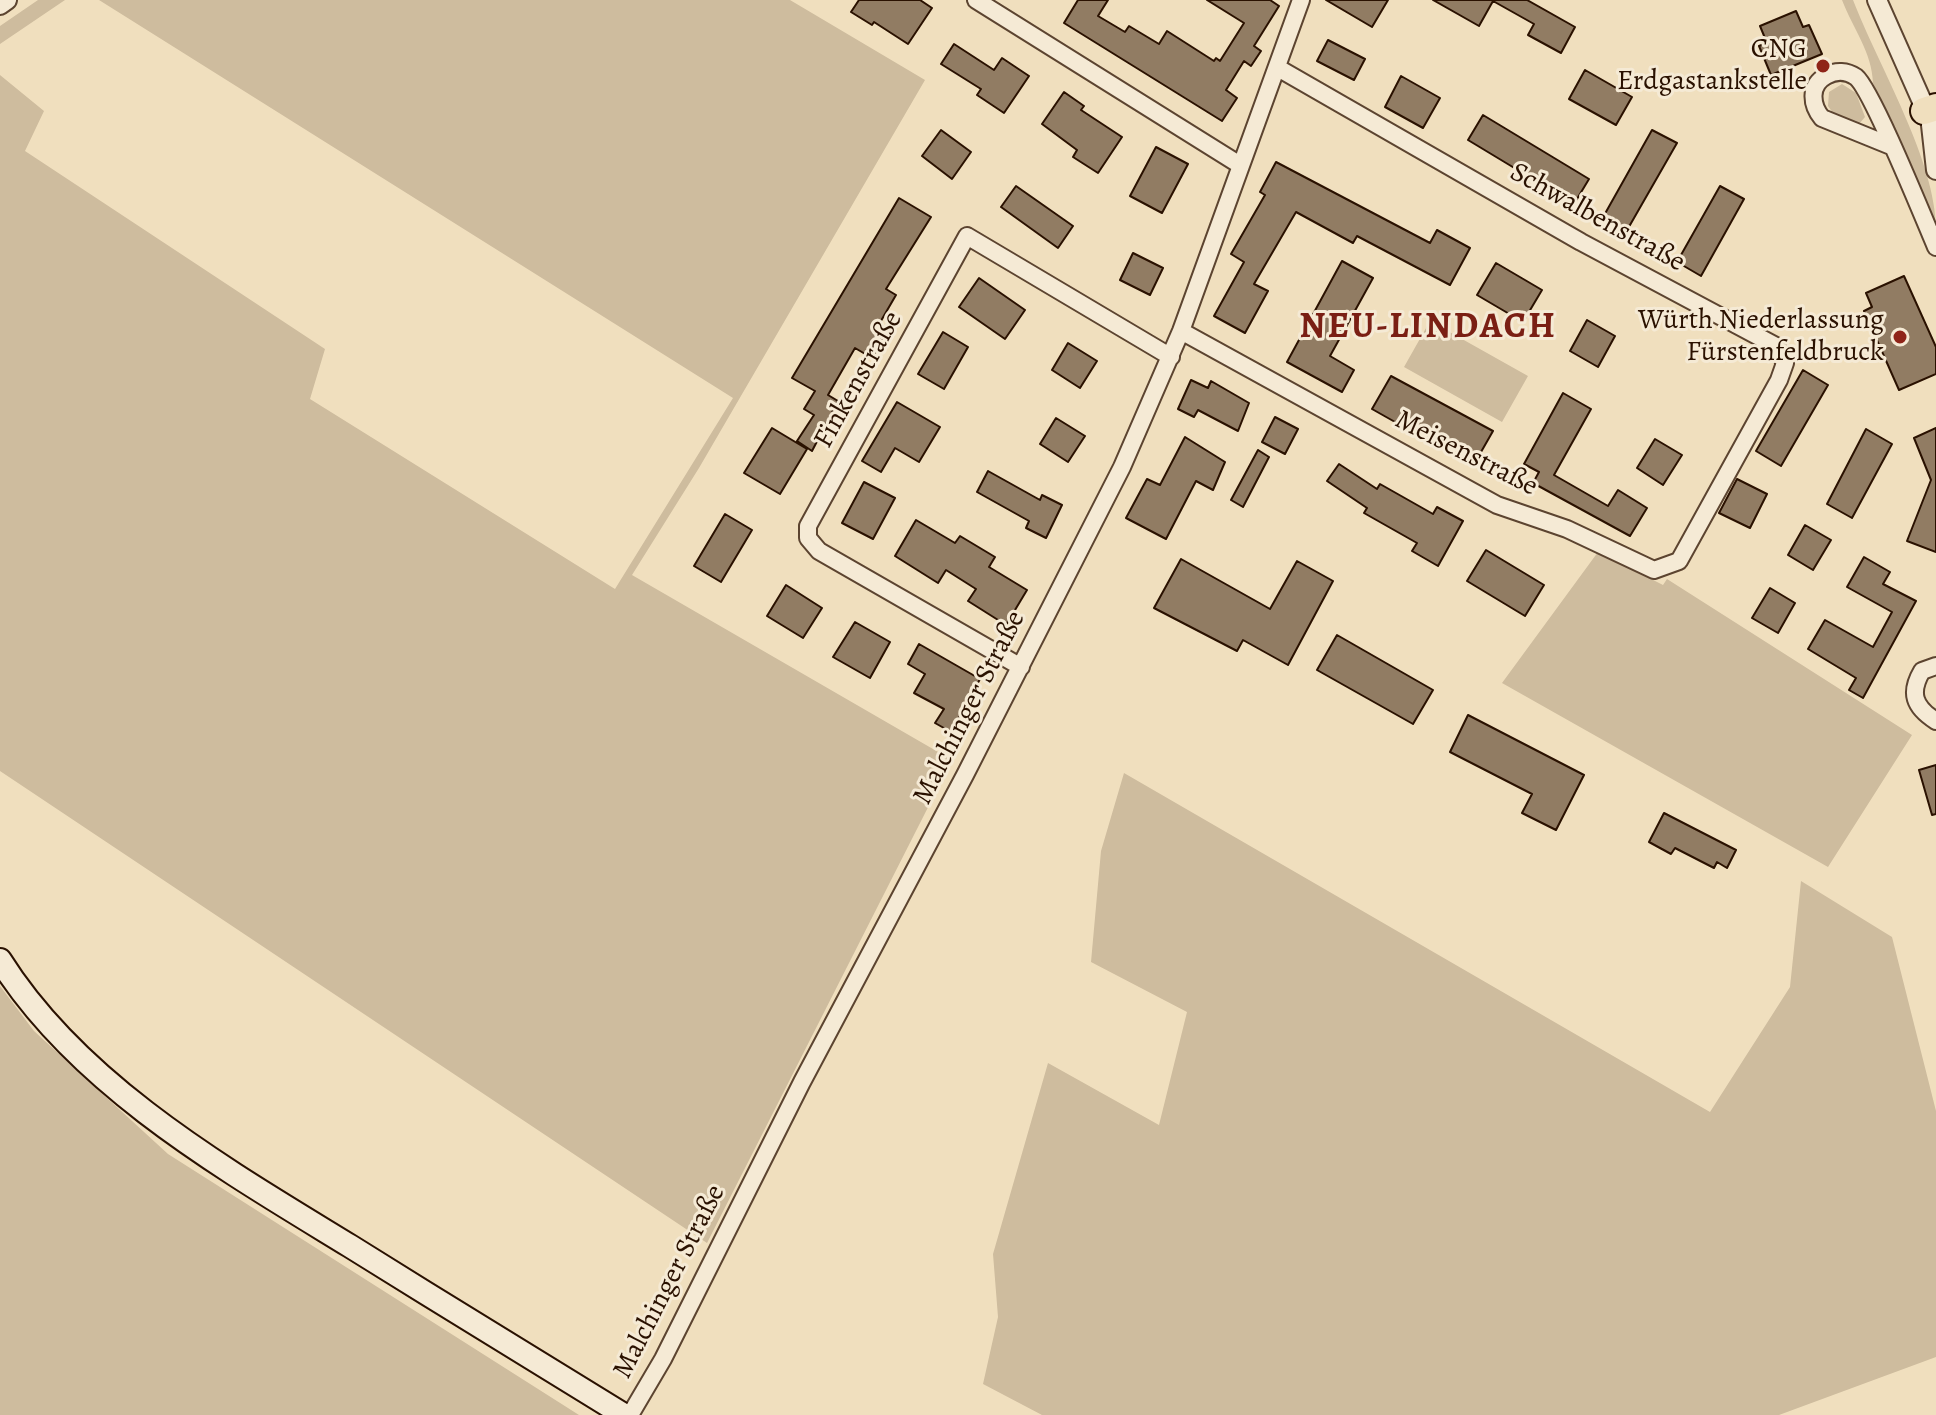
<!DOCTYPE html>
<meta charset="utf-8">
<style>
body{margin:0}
canvas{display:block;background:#f0dfbe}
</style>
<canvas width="1936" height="1415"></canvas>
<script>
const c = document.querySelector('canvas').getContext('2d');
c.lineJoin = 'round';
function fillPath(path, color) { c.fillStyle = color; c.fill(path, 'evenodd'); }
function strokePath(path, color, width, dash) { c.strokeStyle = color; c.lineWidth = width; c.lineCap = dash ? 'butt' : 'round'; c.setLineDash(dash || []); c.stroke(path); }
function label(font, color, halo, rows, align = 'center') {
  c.font = font + ' Alegreya,serif'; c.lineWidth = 6; c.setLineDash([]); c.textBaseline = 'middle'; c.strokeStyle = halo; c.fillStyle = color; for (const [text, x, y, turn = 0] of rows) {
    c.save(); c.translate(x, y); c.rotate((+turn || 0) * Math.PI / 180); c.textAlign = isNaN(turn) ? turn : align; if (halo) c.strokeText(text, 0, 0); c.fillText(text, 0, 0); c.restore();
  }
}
const green = new Path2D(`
 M38,0h27l-65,44v-18z
 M99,0h691l135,80 -226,388 -67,107 320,185 -245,483 -707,-472v-696l44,36 -19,40 300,198 -15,50 305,190 118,-191z
 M1842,0h11c26,67 83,161 83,229l-63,-146c-1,-31 -20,-54 -31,-83z
 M1842,84l14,9 9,24 -6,7 -26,-11 -5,-7 1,-14z
 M1430,321l98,55 -26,46 -98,-55z
 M1598,552l65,33 4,-6 245,156 -84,132 -326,-184z
 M1124,773l586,339 80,-125 11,-106 91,56 44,174v246l-157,58h-737l-59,-31 15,-67 -5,-63 55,-191 111,62 28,-113 -96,-50 10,-111z
 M0,986l34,45 134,123 411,261h-579z`);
const building = new Path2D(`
 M859,0h61l12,8 -24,36 -34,-22 -2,3 -21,-13z
 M1078,0h30l-10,16 27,16 4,-6 30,18 8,-13 47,30 2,-3 4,3 24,-38 -37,-23h63l9,6 -25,40 7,5 -10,15 -7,-5 -18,29 11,8 -15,23 -158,-98z
 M1326,0h62l-16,27z
 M1433,0h94l48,27 -14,26 -33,-18 6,-11 -41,-23 -14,25z
 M1796,11l7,16 6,-2 13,29 -51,21 -12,-29 8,-3 -7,-17z
 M1328,40l37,19 -11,21 -37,-19z
 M954,44l40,26 8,-12 27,18 -25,37 -27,-18 4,-6 -40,-25z
 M1585,70l47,27 -16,28 -47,-26z
 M1401,76l39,22 -17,30 -38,-21z
 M1064,92l20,14 -3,4 41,27 -24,36 -25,-16 4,-7 -35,-26z
 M1483,115l106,64 -15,25 -106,-64z
 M941,130l30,22 -19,27 -30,-23z
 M1652,130l25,13 -51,89 -24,-13z
 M1156,147l32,17 -26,49 -32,-17z
 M1276,162l154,81 7,-13 33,18 -20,37 -93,-49 -4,7 -57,-31 -42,72 14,7 -23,42 -31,-17 30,-54 -13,-8 34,-59 -5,-3z
 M1016,186l57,40 -15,22 -57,-41z
 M1720,186l24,13 -43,77 -24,-14z
 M899,198l32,19 -45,72 10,6 -18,31 9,6 -15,26 -17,-10 -27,47 10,6 -26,50 -15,-10 17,-26 -10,-6 11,-18 -23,-13z
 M1133,253l30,15 -13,27 -30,-15z
 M1342,261l31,17 -43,78 24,14 -12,22 -55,-30z
 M1496,263l46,27 -19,32 -46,-27z
 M1904,276l32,71v27l-37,16 -35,-79 8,-4 -6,-14z
 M979,278l46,32 -20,29 -46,-32z
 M1587,320l28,16 -17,31 -28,-16z
 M943,332l25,15 -24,42 -26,-15z
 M1068,343l29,18 -17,27 -28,-18z
 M1803,370l25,15 -47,81 -25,-15z
 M1391,376l102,55 -20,35 -101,-57z
 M1191,380l17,8 3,-7 38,22 -11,28 -40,-21 -4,7 -16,-8z
 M1563,393l28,16 -37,66 54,31 10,-16 29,18 -17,28 -97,-53 6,-11 -15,-8z
 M897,402l43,25 -21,35 -24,-14 -14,24 -19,-11z
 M1275,417l23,12 -13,25 -23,-12z
 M1056,418l29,18 -17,26 -28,-18z
 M772,428l35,21 -27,45 -36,-21z
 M1936,428v124l-29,-11 24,-61 -17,-42z
 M1866,429l26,15 -40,74 -25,-14z
 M1185,437l40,25 -12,28 -17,-9 -30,58 -40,-21 21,-39 13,6z
 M1655,439l27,16 -19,30 -26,-17z
 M1258,450l11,7 -26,50 -12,-7z
 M1339,464l38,25 3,-5 53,30 4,-7 26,14 -25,45 -26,-15 5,-8 -53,-30 3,-5 -40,-27z
 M988,471l52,29 2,-5 20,10 -16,33 -20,-10 3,-7 -52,-29z
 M1737,479l30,15 -17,34 -31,-15z
 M864,482l31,16 -22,41 -31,-16z
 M725,514l27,16 -31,52 -27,-16z
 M916,520l39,23 5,-7 35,21 -6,10 38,23 -21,35 -38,-24 8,-12 -30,-19 -8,13 -43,-27z
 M1805,525l26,15 -18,30 -25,-15z
 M1486,550l58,35 -19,31 -58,-35z
 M1864,557l26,15 -7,12 33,17 -53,97 -14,-8 7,-12 -48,-29 17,-29 48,27 19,-35 -45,-25z
 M1181,559l89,50 27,-48 36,20 -45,84 -45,-25 -6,11 -83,-43z
 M786,585l36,23 -19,30 -36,-22z
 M1770,588l25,15 -17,30 -26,-15z
 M855,622l35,20 -20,36 -37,-21z
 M1337,635l96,55 -20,34 -96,-54z
 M919,644l61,35 -29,53 -16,-9 9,-14 -30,-16 11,-19 -17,-10z
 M1468,715l116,60 -28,55 -34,-17 10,-19 -82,-42z
 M1936,765v49l-4,1 -13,-45z
 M1664,813l72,37 -9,18 -10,-6 -3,6 -39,-20 -4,6 -22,-12z`);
const minor = new Path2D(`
 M976,0l264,165
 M1891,146l-69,-28c-11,-13 -13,-33 4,-42 10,-6 21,-5 30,1 16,13 68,142 80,170
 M1181,331l316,174 70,24 87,41 25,-9 100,-181 6,-17 -9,-17 -195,-104 -303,-174
 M1936,666l-14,5c-13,22 -8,36 14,50
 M1021,667l-202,-116 -11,-13v-12l159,-290 204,121
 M630,1415l33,-56 139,-277 163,-307 157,-308 59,-136 120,-331`);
const tertiary = new Path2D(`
 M1877,0l59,133
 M0,5l7,-5
 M1931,125l5,45`);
const secondary = new Path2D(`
 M0,960c79,126 226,210 350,286 91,57 183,113 274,169`);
const trunk = new Path2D(`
 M1924,111l12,-4`);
const markers = [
 [1823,66,8,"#8f2418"],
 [1900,337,8,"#8f2418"]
];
const poiNames = [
 ["CNG",1807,50],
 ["Erdgastankstelle",1807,82],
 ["Würth Niederlassung",1884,321],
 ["Fürstenfeldbruck",1884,353]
];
const streetNames = [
 ["Schwalbenstraße",1597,218,29],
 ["Finkenstraße",859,380,-61],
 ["Meisenstraße",1466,454,27],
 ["Malchinger Straße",970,708,-63],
 ["Malchinger Straße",670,1282,-63]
];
const districtNames = [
 ["NEU-LINDACH",1428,328]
];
fillPath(green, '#cebc9e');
fillPath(building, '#917c63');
strokePath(building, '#2a1100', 2);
strokePath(minor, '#5c4430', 20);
strokePath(tertiary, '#5c4430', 22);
strokePath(secondary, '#2a1100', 26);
strokePath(trunk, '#2a1100', 30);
strokePath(minor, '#f5ead5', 16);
strokePath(tertiary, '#f5ead5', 18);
strokePath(secondary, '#f5ead5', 22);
strokePath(trunk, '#f0dfbe', 26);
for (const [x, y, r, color] of markers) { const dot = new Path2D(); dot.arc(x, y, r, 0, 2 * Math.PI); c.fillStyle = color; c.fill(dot); strokePath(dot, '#f5ead5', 3); }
label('28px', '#2a1100', '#f5ead5', poiNames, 'right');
label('28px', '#2a1100', '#f5ead5', streetNames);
c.letterSpacing = '2px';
label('bold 36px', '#7a1f14', '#f5ead5', districtNames);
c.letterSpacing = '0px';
</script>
